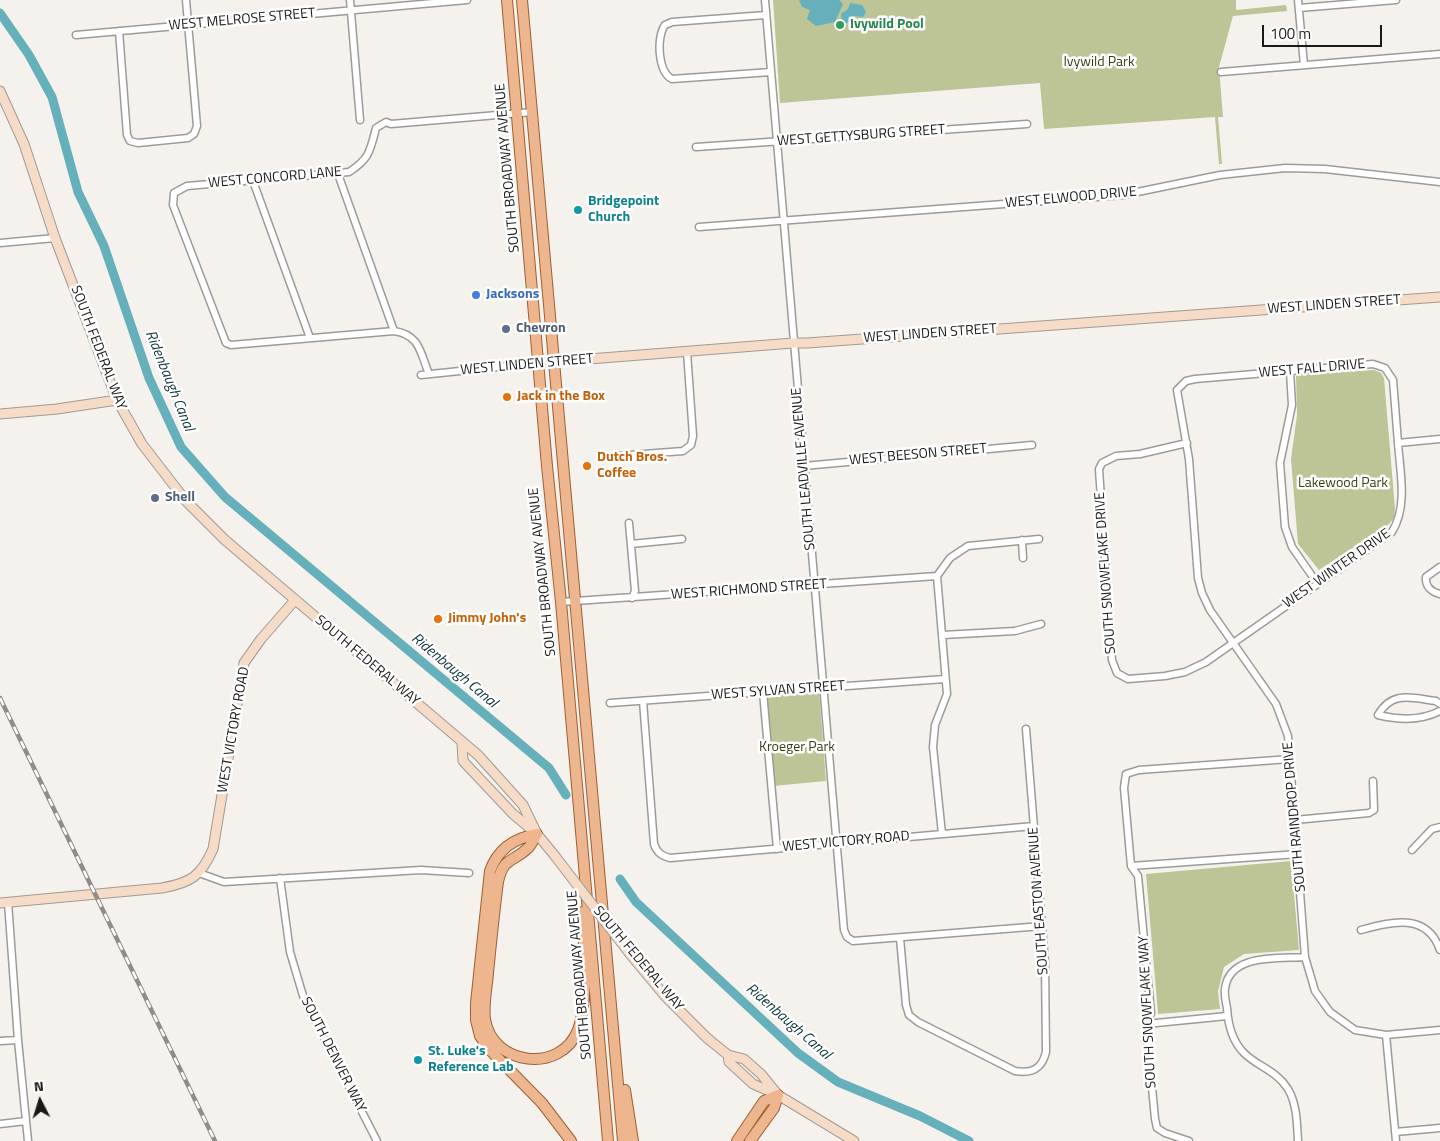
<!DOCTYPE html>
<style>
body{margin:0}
#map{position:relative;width:1440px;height:1141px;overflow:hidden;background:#f5f2ed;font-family:"Titillium Web",sans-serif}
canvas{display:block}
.north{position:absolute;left:15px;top:1076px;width:50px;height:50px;-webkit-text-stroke:4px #fff;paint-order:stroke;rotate:355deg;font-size:14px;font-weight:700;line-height:20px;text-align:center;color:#1a1918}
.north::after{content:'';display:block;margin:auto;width:18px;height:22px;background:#1a1918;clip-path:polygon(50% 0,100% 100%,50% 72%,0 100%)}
.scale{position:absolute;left:1262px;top:25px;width:120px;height:22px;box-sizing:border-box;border:2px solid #1a1918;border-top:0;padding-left:6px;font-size:15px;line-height:18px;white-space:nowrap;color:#1a1918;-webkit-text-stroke:4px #fff;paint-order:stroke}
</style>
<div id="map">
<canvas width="1440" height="1141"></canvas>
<div class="north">N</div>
<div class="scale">100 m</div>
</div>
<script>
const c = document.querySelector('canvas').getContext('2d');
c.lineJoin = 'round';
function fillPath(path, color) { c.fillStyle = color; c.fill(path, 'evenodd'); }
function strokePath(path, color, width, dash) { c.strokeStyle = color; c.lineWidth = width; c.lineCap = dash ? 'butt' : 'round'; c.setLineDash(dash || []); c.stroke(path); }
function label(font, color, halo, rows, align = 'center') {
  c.font = font + ' "Titillium Web",sans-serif'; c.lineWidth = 5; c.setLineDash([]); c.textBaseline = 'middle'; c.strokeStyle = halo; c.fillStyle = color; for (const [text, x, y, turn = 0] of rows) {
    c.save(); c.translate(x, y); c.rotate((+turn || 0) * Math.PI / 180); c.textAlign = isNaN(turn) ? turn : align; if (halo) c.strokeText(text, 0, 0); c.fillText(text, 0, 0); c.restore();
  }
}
const green = new Path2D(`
 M773,0h463v10l50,-5 1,6 -54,5 -14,51 4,50h-5l4,47h-3l-4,-47 -171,12 -4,-46 -260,20z
 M1374,370l7,3 3,5 11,131 -1,9 -5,6 -70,46 -21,-26 -7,-85 6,-44 -1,-40z
 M819,691l7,90 -53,5 -7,-90z
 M1291,861l8,89 -55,4 -20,13 -6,24 2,18 -62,5 -12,-140z`);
const water = new Path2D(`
 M839,0l4,4 -8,18 -19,4 -9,-7 3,-9 -8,-3 -3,-7z
 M850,3l12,2 4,7 -3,5 -9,-1 -4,6 -5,1 -3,-3 -1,-6 7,-5z`);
const canal = new Path2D(`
 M0,13l29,42 23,42 26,95 26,54 45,132 32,69 44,50 324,271 17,27
 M620,879l16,23 162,151 40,29 82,34 49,25`);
const street = new Path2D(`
 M350,0l10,120
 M765,0l79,930 3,7 6,4 189,-15
 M1298,0l6,65
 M1299,8l97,-8
 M766,15l-94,7 -7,3c-9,12 -7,47 7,54l99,-7
 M119,31l8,104 3,6 8,2 50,-5 6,-4 3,-8 -11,-126
 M76,35l391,-35
 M1221,72l219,-18
 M696,147l331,-23
 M338,174l56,157c26,4 26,21 35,43
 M253,181l57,157
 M699,227l424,-32 97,-20 65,-7 40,1 115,13
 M0,243l55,-5
 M394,331l-163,14 -5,-2 -53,-138 1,-12 13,-7 162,-14c20,-13 21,-20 27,-44l10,-6 5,2 142,-12
 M1290,371l2,34 -12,58 5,64 7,20 25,36
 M421,375l117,-12
 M1187,443l-47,11 -24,2 -14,7 -3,6 13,191 5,13 11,6 37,-3 20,-4 21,-10 186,-130c16,-26 8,-60 6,-89
 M617,456l66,-5 8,-6 2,-9 -6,-84
 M804,466l228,-21
 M629,523l6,68 -3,7
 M1022,540l1,18
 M631,544l51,-5
 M1440,567l-14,10c-1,9 5,15 14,17
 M937,576l10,118 -12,31 -2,22 9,87
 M937,576l13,-18 18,-12 71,-7
 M561,602l376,-26
 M943,635l72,-4 26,-7
 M763,692l14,157
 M643,701l11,143c3,9 8,12 16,14l364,-32
 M610,703l335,-24
 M1440,704l-4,-3c-24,-3 -44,-11 -58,14 21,5 43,6 62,-4
 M1295,820l74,-7 5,-3 -1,-29
 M1412,850l20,-21 8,-2
 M1131,866l167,-12
 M199,873l25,9 197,-12 48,3
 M280,878l10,74 14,47 73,142
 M8,902l10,138 10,101
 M1361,930c30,-8 66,-18 79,20
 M900,938l6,67 3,10 9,7 97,49c17,3 27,-2 31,-19l-1,-89 -19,-234
 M1146,1024l81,-8
 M1386,1035l54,-5
 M0,1041l18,-1
 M0,1124l26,-3
 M1395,1132l45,-4
 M1189,1141l-24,-8 -8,-5 -2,-9 -9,-95 5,-11 -13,-137 -7,-10 -7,-78 2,-14 13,-4 151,-11
 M1298,1141c-1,-17 -1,-37 -10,-52 -12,-19 -30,-22 -44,-36 -12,-12 -16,-29 -17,-45 -1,-6 -3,-13 -2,-19 4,-36 54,-30 80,-32
 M1396,1141l-10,-106 -31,-5 -25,-18 -15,-21 -10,-34 -17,-221 -12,-32 -66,-94 -8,-17 -4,-15 -9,-119 -12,-69 9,-9 9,-2 178,-15 12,4 8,12 5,63 42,-4`);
const secondary = new Path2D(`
 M0,91l24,53 31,94 62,162 25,44 44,57 39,39 253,215 45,50 14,29
 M538,363l255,-20h14l633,-46
 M0,414l57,-5 60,-9
 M462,743l1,18 50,53 24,20 18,22
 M0,903l162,-15c29,-5 39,-12 51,-39l31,-186 17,-24 34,-39
 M630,954l35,42 42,42 21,17 16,4 17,15 17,21
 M728,1055l1,7 24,22 25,11 76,46`);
const primary = new Path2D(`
 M507,0l40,466 14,136 47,539
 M522,0l101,1141
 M537,834c-3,4 -5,10 -9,14 -14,14 -25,9 -30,34 -4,30 -7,61 -10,91 -1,15 -5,31 -3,46 7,47 76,55 93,11 11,-30 5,-86 5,-118
 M537,834c-22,4 -39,14 -47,37l-14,132v17l4,16 9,13 53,54 29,38
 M625,1090l8,51
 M737,1141l27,-40 14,-6
 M750,1141l24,-33 4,-13`);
const rail = new Path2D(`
 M0,698l215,443`);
const secondaryBridge = new Path2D(`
 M555,856l75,98`);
const markers = [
 [840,25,5,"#2e9e5b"],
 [578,210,5,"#0f9aa8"],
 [476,295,5,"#3f7fe0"],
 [506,329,5,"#5c6f8a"],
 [507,397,5,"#e8710a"],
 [587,466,5,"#e8710a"],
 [155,498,5,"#5c6f8a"],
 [438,619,5,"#e8710a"],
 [418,1060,5,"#0f9aa8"]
];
const streetNames = [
 ["WEST MELROSE STREET",242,20,-5],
 ["WEST GETTYSBURG STREET",861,136,-4],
 ["SOUTH BROADWAY AVENUE",508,168,-95],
 ["WEST CONCORD LANE",275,178,-5],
 ["WEST ELWOOD DRIVE",1071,198,-5],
 ["WEST LINDEN STREET",1334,305,-4],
 ["WEST LINDEN STREET",930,334,-4],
 ["SOUTH FEDERAL WAY",98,348,69],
 ["WEST LINDEN STREET",527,365,-5],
 ["WEST FALL DRIVE",1312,369,-5],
 ["WEST BEESON STREET",918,455,-5],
 ["SOUTH LEADVILLE AVENUE",804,469,-95],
 ["WEST WINTER DRIVE",1337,569,-35],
 ["SOUTH BROADWAY AVENUE",543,572,-96],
 ["SOUTH SNOWFLAKE DRIVE",1106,573,-94],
 ["WEST RICHMOND STREET",749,590,-4],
 ["SOUTH FEDERAL WAY",367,661,40],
 ["WEST SYLVAN STREET",778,691,-4],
 ["WEST VICTORY ROAD",234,730,-80],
 ["SOUTH RAINDROP DRIVE",1295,817,-95],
 ["WEST VICTORY ROAD",846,842,-5],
 ["SOUTH EASTON AVENUE",1039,901,-94],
 ["SOUTH FEDERAL WAY",638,959,50],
 ["SOUTH BROADWAY AVENUE",580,975,-95],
 ["SOUTH SNOWFLAKE WAY",1148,1012,-93],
 ["SOUTH DENVER WAY",333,1055,63]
];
const leisureNames = [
 ["Ivywild Pool",850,25]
];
const parkNames = [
 ["Ivywild Park",1099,63],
 ["Lakewood Park",1343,484],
 ["Kroeger Park",797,748]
];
const cultureNames = [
 ["Bridgepoint",588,202],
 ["Church",588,218],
 ["St. Luke's",428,1052],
 ["Reference Lab",428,1068]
];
const shopNames = [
 ["Jacksons",486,295]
];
const serviceNames = [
 ["Chevron",516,329],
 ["Shell",165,498]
];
const foodNames = [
 ["Jack in the Box",517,397],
 ["Dutch Bros.",597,458],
 ["Coffee",597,474],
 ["Jimmy John's",448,619]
];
const waterNames = [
 ["Ridenbaugh Canal",169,381,68],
 ["Ridenbaugh Canal",454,671,40],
 ["Ridenbaugh Canal",788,1022,41]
];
fillPath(green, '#bdc496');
fillPath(water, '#65b0bb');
strokePath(canal, '#65b0bb', 9);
strokePath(street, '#9d9b96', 9);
strokePath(secondary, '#9d9b96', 11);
strokePath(primary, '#9b6035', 12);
strokePath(street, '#fff', 6);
strokePath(secondary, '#f6dbc7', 9);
strokePath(primary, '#edb68f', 10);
strokePath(rail, '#8f8d8a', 4.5);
strokePath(rail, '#fff', 2.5, [8]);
strokePath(secondaryBridge, '#9d9b96', 11, []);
strokePath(secondaryBridge, '#f6dbc7', 9);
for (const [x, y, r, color] of markers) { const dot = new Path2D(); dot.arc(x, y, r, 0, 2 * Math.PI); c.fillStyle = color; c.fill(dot); strokePath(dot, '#fff', 2); }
label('14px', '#1a1918', '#fff', streetNames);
label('bold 14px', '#27864d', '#fff', leisureNames, 'left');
label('14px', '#3b4116', '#fff', parkNames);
label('bold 14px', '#0d838f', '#fff', cultureNames, 'left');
label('bold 14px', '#366cbe', '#fff', shopNames, 'left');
label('bold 14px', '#4e5e75', '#fff', serviceNames, 'left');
label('bold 14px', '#c56008', '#fff', foodNames, 'left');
label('italic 15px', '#0f353a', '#fff', waterNames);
</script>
